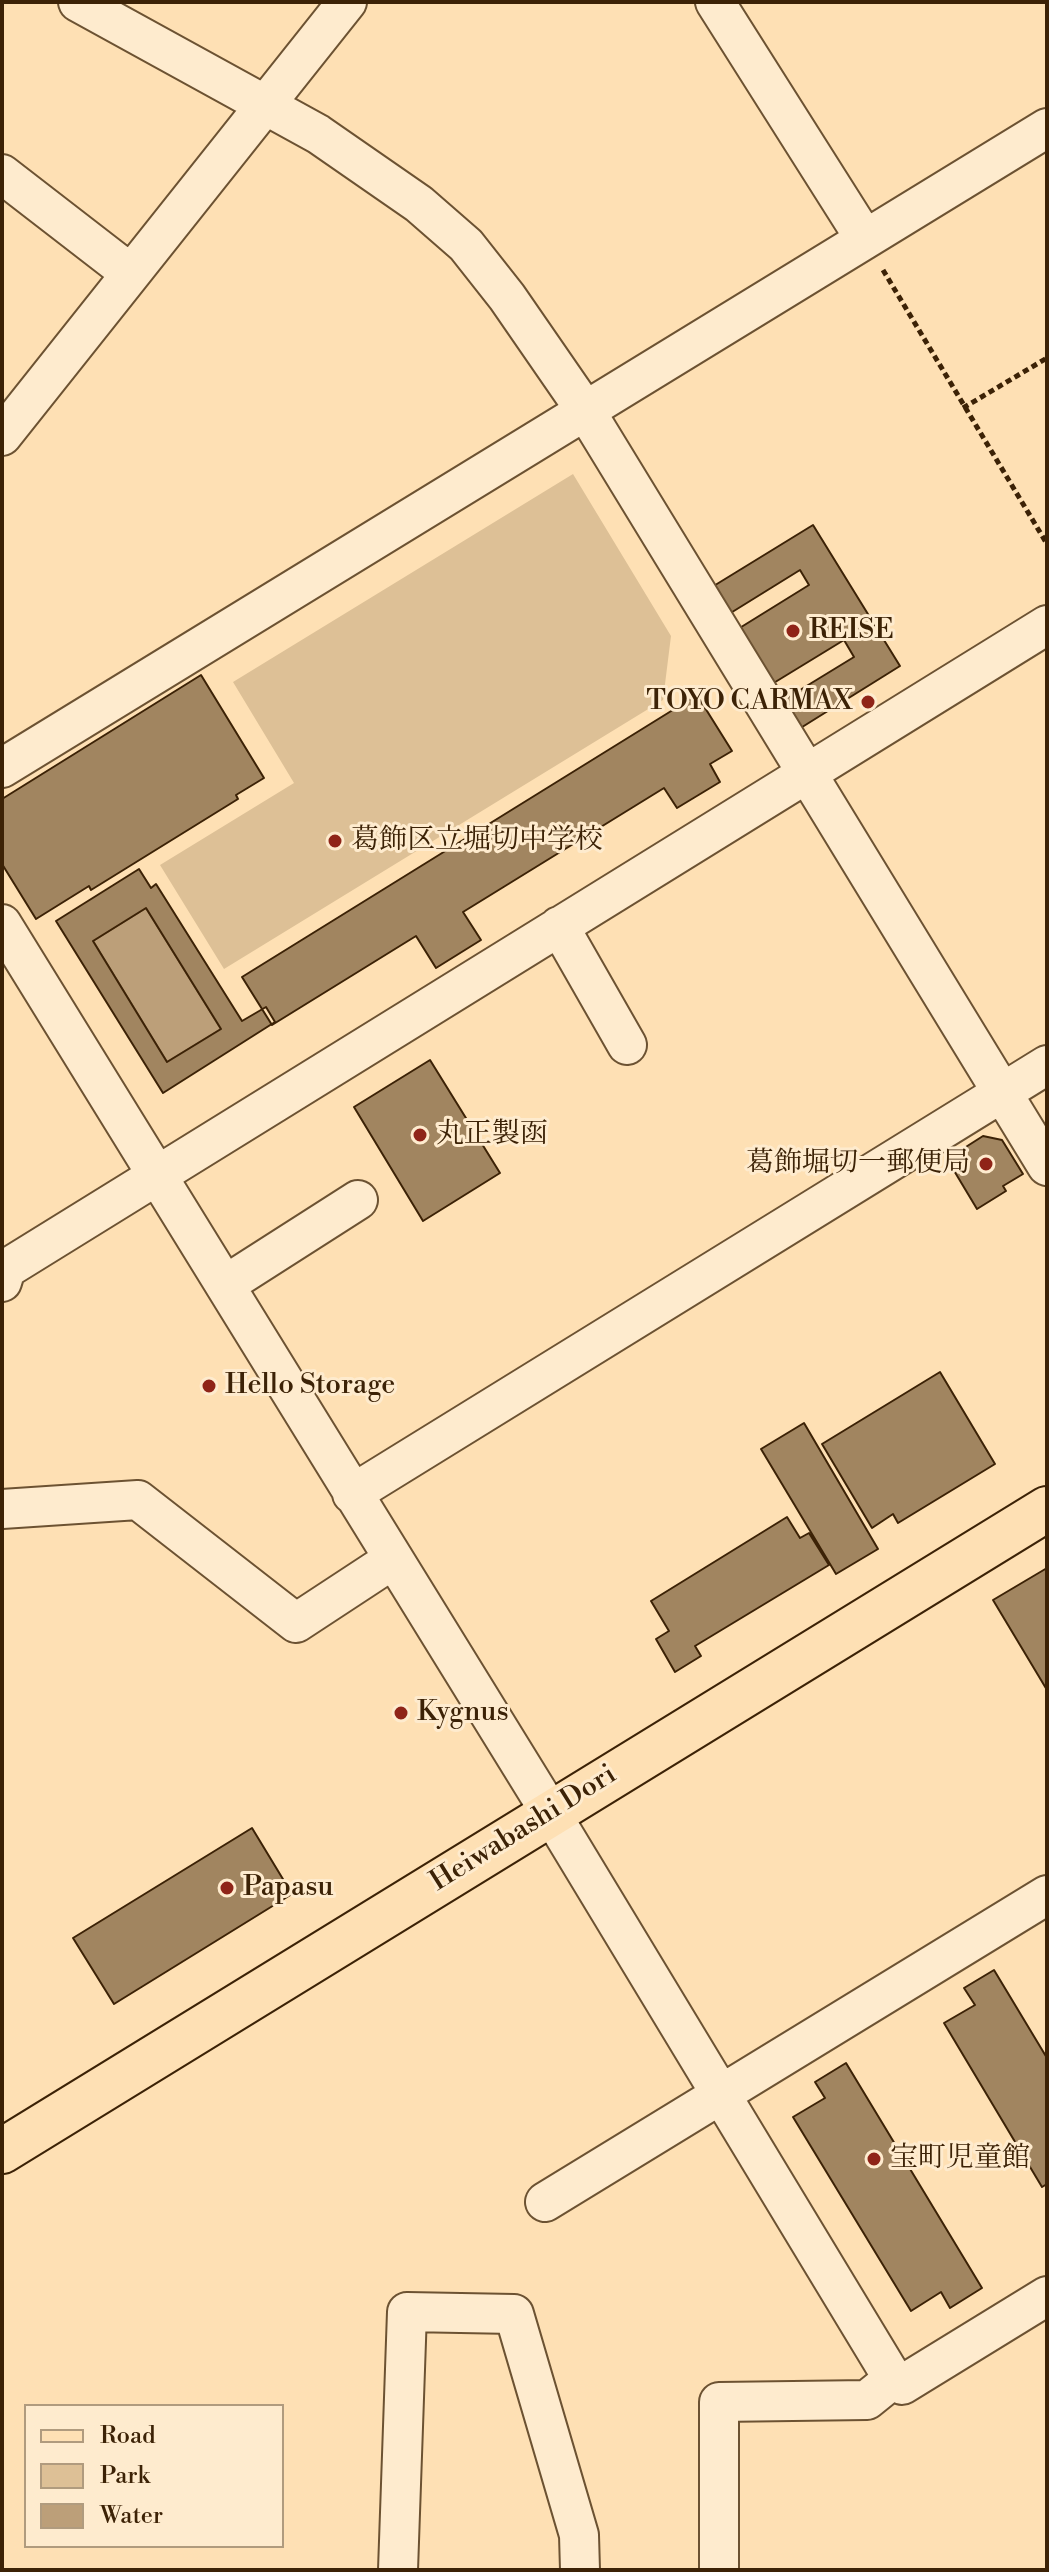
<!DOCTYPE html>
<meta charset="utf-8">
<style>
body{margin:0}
#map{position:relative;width:1049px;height:2572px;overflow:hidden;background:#fee0b4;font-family:"Libre Bodoni",serif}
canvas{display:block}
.frame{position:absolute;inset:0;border:4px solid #3c2206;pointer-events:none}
.legend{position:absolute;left:24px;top:2404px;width:260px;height:144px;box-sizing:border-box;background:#feebce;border:2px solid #b09b7e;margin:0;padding:10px 14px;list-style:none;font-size:24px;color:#3c2206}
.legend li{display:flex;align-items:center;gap:16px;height:40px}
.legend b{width:40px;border:2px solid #b09b7e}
</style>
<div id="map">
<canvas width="1049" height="2572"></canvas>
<div class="frame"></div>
<ul class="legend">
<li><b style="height:10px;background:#fee0b4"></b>Road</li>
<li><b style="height:22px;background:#ddc096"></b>Park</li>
<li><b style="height:22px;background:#bc9f79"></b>Water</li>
</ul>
</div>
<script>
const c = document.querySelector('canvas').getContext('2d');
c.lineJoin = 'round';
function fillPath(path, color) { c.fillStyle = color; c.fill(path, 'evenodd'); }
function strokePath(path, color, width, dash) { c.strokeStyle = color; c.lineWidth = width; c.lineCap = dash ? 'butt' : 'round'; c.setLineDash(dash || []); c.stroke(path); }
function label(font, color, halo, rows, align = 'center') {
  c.font = font + ' "Libre Bodoni","Noto Serif JP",serif'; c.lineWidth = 6; c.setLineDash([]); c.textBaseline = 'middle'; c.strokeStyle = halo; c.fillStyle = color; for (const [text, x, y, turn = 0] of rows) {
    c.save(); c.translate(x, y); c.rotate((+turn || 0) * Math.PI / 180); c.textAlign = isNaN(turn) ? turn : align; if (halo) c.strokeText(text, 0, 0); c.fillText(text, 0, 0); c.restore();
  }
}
const green = new Path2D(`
 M573,474l98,162 -8,64 -439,269 -64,-104 134,-82 -61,-101z`);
const water = new Path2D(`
 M146,908l75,121 -54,33 -74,-121z`);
const building = new Path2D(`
 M813,525l87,141 -101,63 -17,-28 72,-44 -10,-17 -72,44 -34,-55 71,-44 -9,-15 -71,44 -17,-27z
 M201,675l63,103 -28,17 2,4 -147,91 -2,-4 -53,33 -34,-55v-65z
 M697,695l35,56 -22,13 10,18 -43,26 -13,-20 -201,124 18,28 -45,28 -20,-32 -144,89 -30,-48z
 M139,869l12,19 5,-4 86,137 24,-14 9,15 -112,71 -107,-172zM146,908l75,121 -54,33 -74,-121z
 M430,1060l70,113 -77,48 -69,-114z
 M983,1136l19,4 21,34 -20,12 3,5 -29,18 -30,-50z
 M940,1372l55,92 -97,59 -5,-9 -21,14 -50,-84z
 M804,1423l74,126 -42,25 -75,-125z
 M787,1517l13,21 9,-5 20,32 -134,81 6,10 -26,16 -19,-33 13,-8 -18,-30z
 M1047,1568v122l-54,-90z
 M252,1828l40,66 -178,110 -41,-66z
 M994,1970l53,88v126l-5,3 -98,-164 31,-18 -11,-17z
 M846,2063l136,225 -32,20 -9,-16 -30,19 -118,-194 32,-19 -10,-16z`);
const path = new Path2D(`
 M883,270l164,274
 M963,408l84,-50`);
const minor = new Path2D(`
 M78,2l240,132 101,70 47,41 41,52 78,113 462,756
 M715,2l150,237
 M2,174l128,99
 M2,436l345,-434
 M2,768l1045,-640
 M2,924l548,888 343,567 9,6 145,-89
 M559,926l68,119
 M2,1282l4,-13 1041,-644
 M225,1285l133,-85
 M352,1494l695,-429
 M2,1509l136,-9 158,123 96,-63
 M545,2202l502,-307
 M398,2570l9,-258 107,2 65,221 1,35
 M719,2570v-168l148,-2 26,-21`);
const major = new Path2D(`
 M2,2151l1045,-642`);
const markers = [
 [793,631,8,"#8f2418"],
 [868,702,8,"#8f2418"],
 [335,841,8,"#8f2418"],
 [420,1135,8,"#8f2418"],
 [986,1164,8,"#8f2418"],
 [209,1386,8,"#8f2418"],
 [401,1713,8,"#8f2418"],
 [227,1888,8,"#8f2418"],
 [874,2159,8,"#8f2418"]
];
const poiNames = [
 ["REISE",809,631],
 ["TOYO CARMAX",852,702,"right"],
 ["葛飾区立堀切中学校",351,841],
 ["丸正製函",436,1135],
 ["葛飾堀切一郵便局",970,1164,"right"],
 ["Hello Storage",225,1386],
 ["Kygnus",417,1713],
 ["Papasu",243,1888],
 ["宝町児童館",890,2159]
];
const streetNames = [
 ["Heiwabashi Dori",524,1829,-32]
];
fillPath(green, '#ddc096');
fillPath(water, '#bc9f79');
strokePath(water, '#896d4b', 2);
fillPath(building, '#a18560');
strokePath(building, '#3c2206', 2);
strokePath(minor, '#6c5232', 42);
strokePath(major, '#3c2206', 48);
strokePath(path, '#3c2206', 5, [6, 4]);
strokePath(minor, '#feebce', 38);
strokePath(major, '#fee0b4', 44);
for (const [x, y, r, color] of markers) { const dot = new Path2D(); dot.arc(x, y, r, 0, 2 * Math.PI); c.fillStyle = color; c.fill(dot); strokePath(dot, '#feebce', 3); }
label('28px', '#3c2206', '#feebce', poiNames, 'left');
label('28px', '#3c2206', '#feebce', streetNames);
</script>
